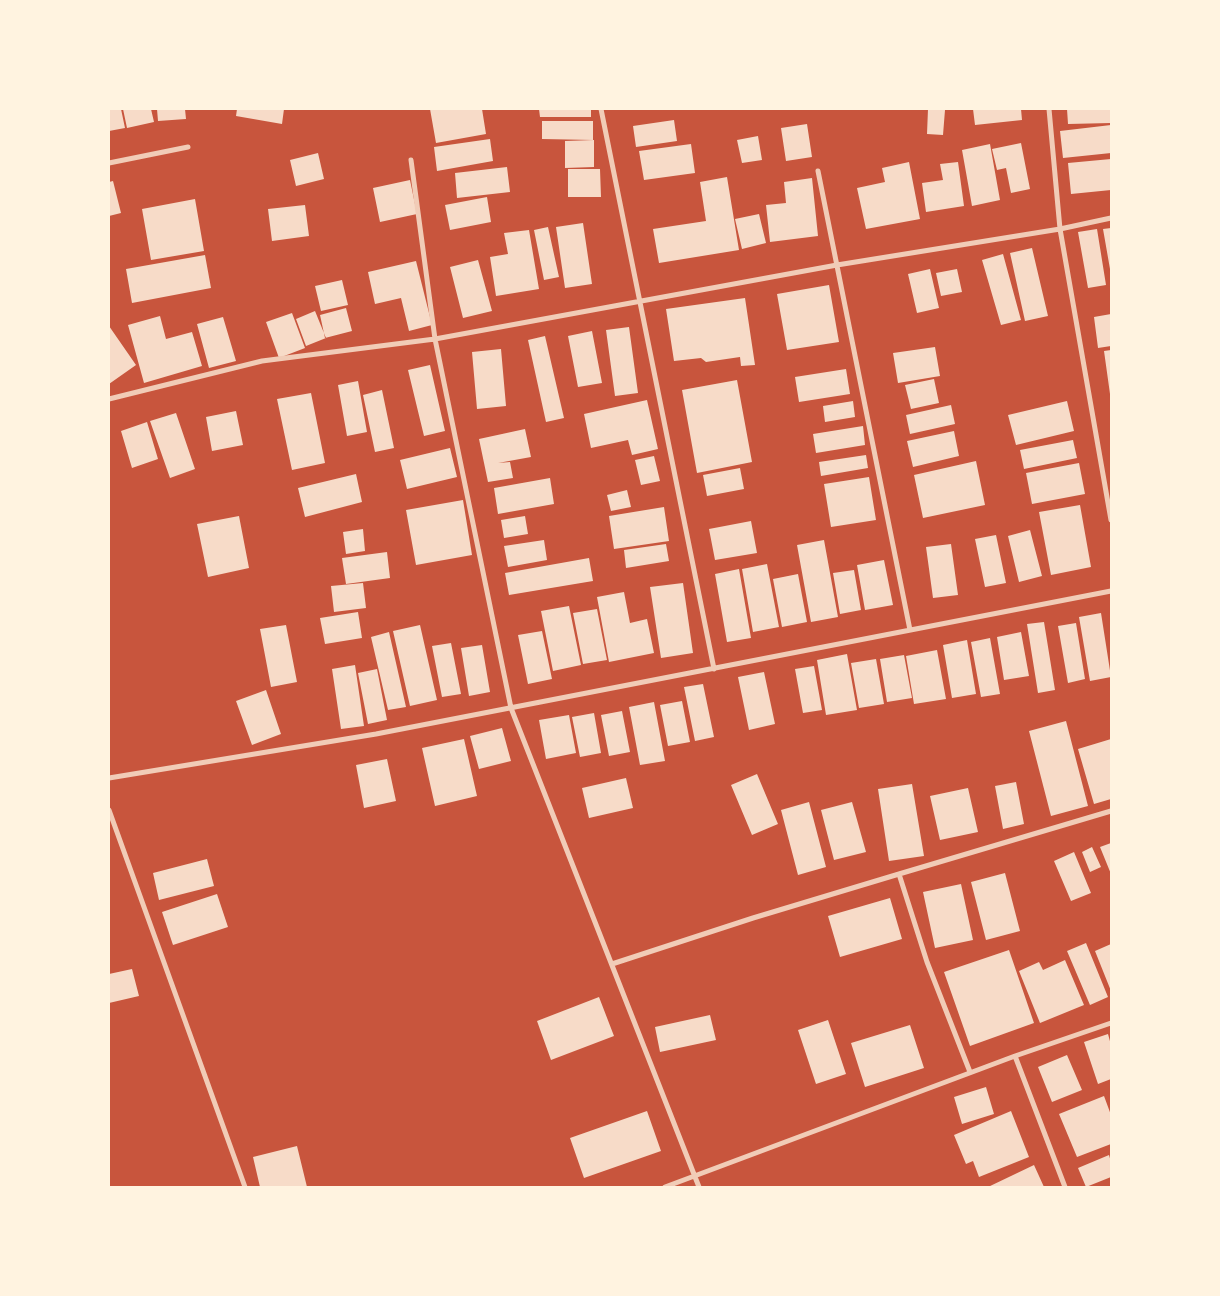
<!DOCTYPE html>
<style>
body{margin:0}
#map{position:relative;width:1220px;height:1296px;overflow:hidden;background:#c8553d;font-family:Karla,sans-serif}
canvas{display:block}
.frame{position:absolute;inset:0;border:110px solid #fff3e0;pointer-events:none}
</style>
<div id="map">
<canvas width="1220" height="1296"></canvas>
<div class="frame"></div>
</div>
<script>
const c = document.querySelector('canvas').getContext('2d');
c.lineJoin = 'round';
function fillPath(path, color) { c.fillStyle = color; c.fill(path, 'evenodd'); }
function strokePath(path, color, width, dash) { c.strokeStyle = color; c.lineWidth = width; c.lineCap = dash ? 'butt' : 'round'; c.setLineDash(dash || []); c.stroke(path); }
const building = new Path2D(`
 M109,109h12l4,19 -16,3z
 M123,109h28l3,13 -27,6z
 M157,109h28l1,10 -28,2z
 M237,109h47l-2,15 -46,-8z
 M430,109h52l4,25 -50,9z
 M539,109h52v8h-51z
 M928,109l17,1 -2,25 -16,-1z
 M973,109h48l1,11 -47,5z
 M1067,109h44v14l-43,1z
 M674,120l3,21 -41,6 -3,-21z
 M542,121h51v19l-51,-1z
 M807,124l5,33 -26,4 -5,-33z
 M1111,125v28l-48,5 -3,-27z
 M758,136l4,24 -20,3 -5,-23z
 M490,139l3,22 -56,10 -3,-24z
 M594,140v27l-29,1v-27z
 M1021,143l9,46 -19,4 -5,-25 -9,2 -5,-21z
 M691,144l4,29 -51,7 -5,-29z
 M990,144l10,56 -28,6 -10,-56z
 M318,153l6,26 -28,7 -6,-26z
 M1111,159v31l-40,4 -3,-31z
 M909,162l11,57 -54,10 -9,-41 28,-6 -3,-14z
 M958,162l6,44 -38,6 -4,-29 21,-3 -3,-16z
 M507,167l3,25 -53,6 -2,-25z
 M568,169h32l1,28h-33z
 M727,177l12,73 -80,13 -6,-34 53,-8 -6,-39z
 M812,178l6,58 -48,6 -4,-37 20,-2 -2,-21z
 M410,180l7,34 -37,8 -7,-34z
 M113,181l8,32 -12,3v-34z
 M487,197l4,25 -41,8 -5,-25z
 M195,199l9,52 -53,9 -9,-51z
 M305,205l4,31 -37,5 -4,-32z
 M759,214l7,29 -24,6 -7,-30z
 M583,223l9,61 -27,4 -9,-61z
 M548,227l11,50 -15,3 -10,-50z
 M1111,228v41h-1l-7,-40z
 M1097,229l9,56 -18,3 -10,-56z
 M529,230l10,59 -43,7 -6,-39 18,-3 -4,-21z
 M1032,248l16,68 -23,5 -15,-68z
 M1003,254l18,66 -20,5 -19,-65z
 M205,255l6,33 -79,15 -6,-34z
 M478,260l14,51 -29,7 -13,-51z
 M416,261l16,64 -23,6 -8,-33 -26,6 -7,-32z
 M930,269l9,39 -22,5 -9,-39z
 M957,269l5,23 -21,4 -5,-23z
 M342,280l6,25 -27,6 -6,-25z
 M829,285l10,57 -52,8 -10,-56z
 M745,298l10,67 -14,1 -1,-9 -34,5 -5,-4 -27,3 -8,-52z
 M346,308l6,23 -27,7 -5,-23z
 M315,311l11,27 -20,8 -10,-27z
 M292,313l13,35 -26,10 -13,-36z
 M1111,314v32l-13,2 -4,-31z
 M160,316l6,23 26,-7 10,34 -58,17 -16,-58z
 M223,317l13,44 -27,7 -12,-44z
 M109,326l27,39 -27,19z
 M629,327l9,66 -23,3 -9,-66z
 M592,331l10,52 -24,4 -10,-51z
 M545,336l19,82 -18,4 -18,-82z
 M935,347l5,29 -42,7 -5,-30z
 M501,349l5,57 -29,3 -5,-57z
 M1111,350v44h-1l-6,-43z
 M430,365l15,66 -21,5 -16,-66z
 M846,369l4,25 -51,8 -4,-25z
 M934,379l5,24 -28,6 -6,-24z
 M737,380l15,82 -55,11 -15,-83z
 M358,381l9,51 -20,4 -9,-51z
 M382,390l12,58 -19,4 -12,-57z
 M311,393l14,70 -33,7 -15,-71z
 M647,400l11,49 -26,6 -4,-15 -37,8 -7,-34z
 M853,401l2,16 -30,5 -2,-16z
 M1067,401l7,30 -58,14 -8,-30z
 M951,405l4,19 -45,10 -4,-19z
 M236,411l7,34 -31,6 -6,-34z
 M176,413l19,56 -25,9 -20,-57z
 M147,422l11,37 -26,9 -11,-37z
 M863,426l2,19 -49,8 -3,-19z
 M525,429l6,28 -33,6 12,-1 3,16 -25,4 -9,-43z
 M954,431l5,25 -46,11 -6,-26z
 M1073,440l4,18 -53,11 -4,-19z
 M450,448l7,29 -50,12 -7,-29z
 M866,455l2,13 -47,8 -2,-14z
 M654,456l6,25 -19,4 -6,-25z
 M976,461l9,44 -62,13 -9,-43z
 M1079,463l6,31 -53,10 -6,-31z
 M740,468l4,21 -37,7 -4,-21z
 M356,474l6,28 -57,15 -7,-29z
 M869,477l7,43 -45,7 -7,-43z
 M550,478l4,26 -56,10 -4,-26z
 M627,490l4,17 -20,4 -4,-16z
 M463,500l9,55 -56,10 -10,-55z
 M1080,505l11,62 -40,8 -12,-63z
 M664,507l5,34 -55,8 -5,-33z
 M239,516l10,52 -41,9 -11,-53z
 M525,516l3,18 -24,4 -3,-18z
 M751,521l6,32 -42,7 -6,-31z
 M363,529l2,22 -19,3 -3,-22z
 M1030,530l12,46 -23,6 -11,-46z
 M996,535l10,48 -21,4 -10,-48z
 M544,540l3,20 -39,7 -4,-21z
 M824,540l14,77 -27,5 -14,-77z
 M666,544l3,17 -43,7 -2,-18z
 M951,544l7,51 -25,3 -7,-51z
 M387,552l3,26 -44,6 -4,-26z
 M589,558l4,23 -84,14 -4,-22z
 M884,560l9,45 -28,5 -8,-45z
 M767,564l12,63 -26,5 -11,-63z
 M739,569l12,69 -24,4 -12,-68z
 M854,570l7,40 -21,4 -7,-41z
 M798,574l9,48 -25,5 -9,-48z
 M363,583l3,25 -32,4 -3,-26z
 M683,583l10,70 -32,5 -11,-71z
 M624,592l6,31 17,-4 7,34 -45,9 -12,-65z
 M569,606l12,59 -28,6 -12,-60z
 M597,609l10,51 -24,4 -10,-51z
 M358,612l4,26 -37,6 -5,-26z
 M1101,613l10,64 -21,4 -11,-64z
 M1044,622l11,68 -17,3 -11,-69z
 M1076,623l9,56 -17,4 -10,-57z
 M286,625l11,57 -26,5 -11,-58z
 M420,625l17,75 -27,6 -17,-75z
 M542,631l10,48 -24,5 -10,-49z
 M389,632l17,75 -18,3 -17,-73z
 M1021,632l8,44 -25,4 -7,-43z
 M990,638l10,56 -19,3 -10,-55z
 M967,640l9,54 -24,4 -9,-53z
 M451,643l10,51 -19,3 -10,-51z
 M482,645l8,47 -21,4 -8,-48z
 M937,650l9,49 -32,5 -8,-48z
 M847,654l10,56 -31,5 -9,-55z
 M904,655l8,43 -25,4 -7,-43z
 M876,659l8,45 -25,4 -8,-45z
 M355,665l9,61 -23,3 -9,-60z
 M814,666l8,44 -19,3 -8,-44z
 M377,669l10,51 -19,4 -10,-51z
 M764,672l11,52 -26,6 -11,-53z
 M703,684l11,53 -19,4 -11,-54z
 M266,690l15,44 -29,11 -16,-44z
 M682,701l8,41 -22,4 -8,-41z
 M654,702l11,59 -25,4 -11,-58z
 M622,711l8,41 -21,4 -8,-41z
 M594,713l7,40 -21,4 -8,-40z
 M569,715l7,38 -30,6 -7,-39z
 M1066,721l22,85 -37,10 -22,-85z
 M502,728l9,33 -32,8 -9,-33z
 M464,739l13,57 -42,10 -13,-58z
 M1111,739v60l-17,5 -16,-55z
 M387,759l9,42 -32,7 -8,-43z
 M757,774l21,50 -26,11 -21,-50z
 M626,778l7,30 -44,10 -7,-30z
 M1016,782l8,42 -21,5 -8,-43z
 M912,784l12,72 -35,5 -11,-72z
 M968,788l10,44 -38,8 -10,-44z
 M809,802l17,65 -28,8 -17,-65z
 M852,802l14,50 -32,8 -13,-50z
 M1111,843v31l-11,-27z
 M1092,847l9,20 -11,5 -8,-20z
 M1074,852l17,41 -20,8 -17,-40z
 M207,859l7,27 -55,14 -6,-27z
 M1005,873l15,58 -34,9 -15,-58z
 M961,884l12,56 -38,8 -12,-56z
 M217,894l11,33 -55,18 -11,-33z
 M890,898l12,41 -62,18 -12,-41z
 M1086,943l22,54 -18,8 -23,-54z
 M1111,944v47l-16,-40z
 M1009,950l25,73 -64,23 -26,-74z
 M1065,960l19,45 -44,18 -21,-52 20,-9 4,8z
 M132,969l7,27 -30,7v-29z
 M599,997l15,39 -63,24 -14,-39z
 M710,1015l6,25 -56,12 -5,-25z
 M828,1020l18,54 -30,10 -18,-54z
 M910,1025l14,43 -59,19 -14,-44z
 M1108,1034l3,11v34l-13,5 -14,-42z
 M1067,1055l15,35 -30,12 -14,-35z
 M986,1087l8,27 -32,10 -8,-27z
 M1104,1096l7,19v29l-34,13 -18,-43z
 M647,1111l14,40 -77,27 -14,-40z
 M1011,1111l18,46 -50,20 -6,-16 -7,3 -12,-29z
 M297,1146l10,41h-47l-7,-30z
 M1109,1155l2,7v15l-25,10 -8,-19z
 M1034,1165l10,22h-56z`);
const minor = new Path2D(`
 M601,109l113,560
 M1049,109l11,120 51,291
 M411,160l24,179 76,369 188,479
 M109,163l79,-16
 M818,171l92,459
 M109,399l153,-38 173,-22 402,-74 223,-36 51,-11
 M109,778l267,-44 735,-143
 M109,810l136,377
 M612,964l141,-46 146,-44
 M1015,1056l50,131
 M970,1072l-43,-110 -28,-88 212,-63
 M665,1187l350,-131 96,-33`);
fillPath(building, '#f7dbc8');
strokePath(minor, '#f1ccb7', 5);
</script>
